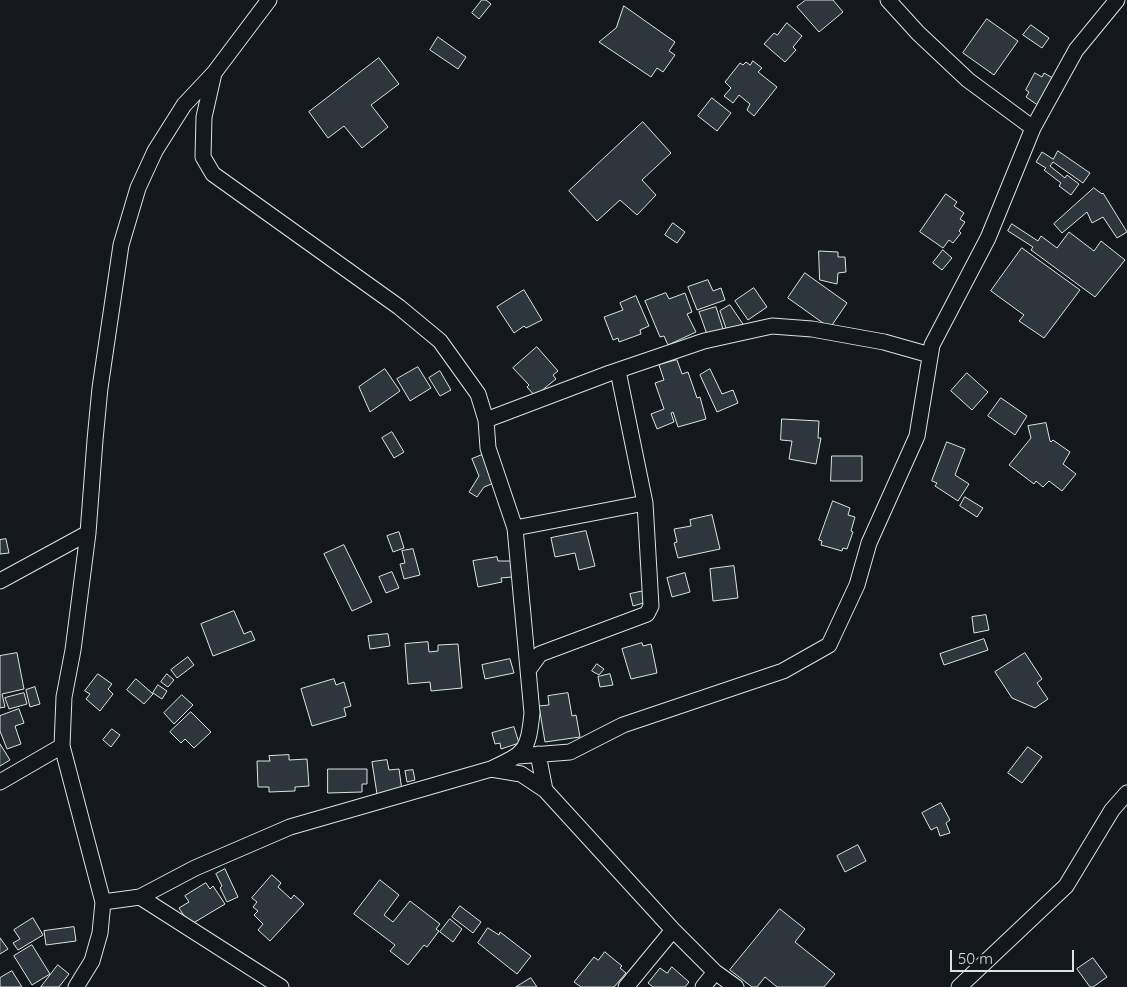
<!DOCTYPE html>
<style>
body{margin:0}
#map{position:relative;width:1127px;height:987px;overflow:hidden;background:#14181c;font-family:Quicksand,sans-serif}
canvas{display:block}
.scale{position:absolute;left:950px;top:950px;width:124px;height:22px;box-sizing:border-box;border:2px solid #d8e6dc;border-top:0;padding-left:6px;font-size:15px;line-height:18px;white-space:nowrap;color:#d8e6dc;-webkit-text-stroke:4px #14181c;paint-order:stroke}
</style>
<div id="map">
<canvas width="1127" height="987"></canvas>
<div class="scale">50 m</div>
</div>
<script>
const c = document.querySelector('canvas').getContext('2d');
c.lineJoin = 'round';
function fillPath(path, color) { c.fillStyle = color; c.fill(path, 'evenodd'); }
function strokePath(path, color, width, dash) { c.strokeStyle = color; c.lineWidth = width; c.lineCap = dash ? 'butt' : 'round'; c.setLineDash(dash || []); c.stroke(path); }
const building = new Path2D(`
 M482,0h4l5,4 -12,15 -7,-6z
 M806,0h27l10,12 -24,20 -22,-25z
 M624,6l51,36 -6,9 6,4 -12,17 -6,-4 -6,9 -52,-35 17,-14z
 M987,19l31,22 -24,34 -31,-22z
 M787,23l15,13 -9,11 3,3 -11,12 -21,-18 10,-11 3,2z
 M1031,25l18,13 -7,10 -19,-13z
 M438,37l28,20 -8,12 -28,-19z
 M379,58l20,26 -28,21 17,22 -26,21 -18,-22 -16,12 -19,-26z
 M753,61l9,7 -4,4 19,15 -23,29 -7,-6 3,-6 -11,-9 -6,8 -9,-7 7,-8 -6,-6 15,-19 3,2 3,-3 4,3z
 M1035,73l7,4 2,-4 14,8 -16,27 -16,-11 3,-5 -3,-2z
 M712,98l19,15 -14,18 -19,-15z
 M643,122l28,31 -29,27 14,15 -19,20 -17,-15 -23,21 -28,-30z
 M1058,151l32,22 -7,10 -30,-21 -3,4 15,12 2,-3 12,9 -8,11 -12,-9 2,-3 -17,-13 2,-2 -10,-6 6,-10 11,7z
 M1094,188l8,6 1,-1 24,39 -10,6 -14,-21 -11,6 -5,-11 -25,21 -8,-9z
 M946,194l11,8 -3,4 10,7 -4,6 5,3 -6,9 2,2 -8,10 -4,-3 -6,8 -23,-16z
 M673,223l12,9 -8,11 -12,-8z
 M1012,224l26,17 3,-5 16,12 12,-16 25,19 7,-10 24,19 -30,37 -64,-47 2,-3 -25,-16z
 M1022,248l58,42 -36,48 -25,-17 5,-6 -33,-24z
 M943,250l9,8 -10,12 -9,-7z
 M819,251l19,1v5h7l1,15 -8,1 -1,11 -17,-4z
 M805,273l42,30 -17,25 -42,-30z
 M708,280l5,11 8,-3 4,12 -28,10 -9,-23z
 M754,288l13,19 -19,13 -13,-19z
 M524,290l18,30 -16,8 -2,-2 -10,7 -17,-26z
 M666,293l3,6 16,-6 7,19 -5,2 9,18 -28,13 -4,-9 -4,1 -15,-36z
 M636,296l13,30 -9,4 1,4 -22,8 -1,-4 -5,2 -9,-23 19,-7 -3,-7z
 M730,305l15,22 -18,4 -7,-20z
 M716,307l8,25 -16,5 -9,-25z
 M537,347l21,24 -5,4 3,4 -21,17 -8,-9 2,-2 -16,-17z
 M677,360l5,14 6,-2 9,26 3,-1 6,22 -28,8 -5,-15 -2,1 3,9 -17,7 -6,-15 13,-5 -9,-26 9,-3 -5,-15z
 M418,367l13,21 -21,13 -13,-22z
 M385,369l15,22 -30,21 -11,-25z
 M710,369l12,25 11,-4 5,13 -21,9 -17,-37z
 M440,371l11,19 -11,6 -11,-18z
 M967,373l21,19 -16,18 -21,-19z
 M1001,398l26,18 -12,19 -27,-19z
 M782,419l37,2 -1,17h3l-5,26 -27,-5 3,-18 -11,-1z
 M1046,423l4,18 1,1 2,-2 17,12 -7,12 13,10 -14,17 -13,-10 -6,6 -7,-6 -2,3 -25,-19 22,-27 -3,-12z
 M392,432l12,20 -10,6 -12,-20z
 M947,442l18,7 -10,26 14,9 -11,17 -23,-15 2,-3 -5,-2z
 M482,455l12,28 -10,4 -7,10 -8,-5 10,-16 -7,-17z
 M832,456h30v25h-31z
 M965,497l18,11 -6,9 -17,-11z
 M833,501l17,7 -2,7 7,2 -4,14 2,1 -6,17 -4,-1 -1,3 -21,-6 1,-4 -3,-1z
 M712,515l8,34 -42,9 -4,-15 3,-1 -3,-13 17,-3 -1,-6z
 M586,531l9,35 -16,4 -4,-17 -20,4 -4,-19z
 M399,532l5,16 -11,4 -6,-16z
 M6,539l3,14 -9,1v-14z
 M344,545l28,57 -20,9 -28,-57z
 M413,549l7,26 -16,4 -4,-15 5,-1 -3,-12z
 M497,557l1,4h13l1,16 -11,1 1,4 -24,5 -5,-26z
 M734,566l4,32 -25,3 -3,-32z
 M392,572l7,16 -13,5 -7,-16z
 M685,573l5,19 -18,5 -5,-19z
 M644,591l3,11 -14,4 -3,-12z
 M234,611l10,23 7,-3 4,9 -42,16 -12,-32z
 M986,615l3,15 -15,3 -2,-16z
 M388,634l2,12 -20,3 -2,-13z
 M984,639l4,11 -44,15 -4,-11z
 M428,642l1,10 9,-1v-6l20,-1 4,44 -31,3 -1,-9 -22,2 -3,-40z
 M642,643l1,3 8,-2 6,29 -26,6 -9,-30z
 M17,653l7,36 -22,5 3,13 -5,1v-52z
 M1025,653l17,26 -5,4 11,16 -13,9 -23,-10 -17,-26z
 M188,657l6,8 -17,13 -6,-8z
 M510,659l4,14 -29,6 -3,-14z
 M597,664l7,5 -5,6 -7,-4z
 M98,674l14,10 -4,5 5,5 -13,17 -14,-12 4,-5 -5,-3z
 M167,674l7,6 -6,7 -7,-5z
 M610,674l3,11 -13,2 -2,-10z
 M136,679l17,15 -9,10 -17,-14z
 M334,679l2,6 8,-3 7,24 -7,2 2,8 -34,10 -11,-37z
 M158,685l9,6 -5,8 -9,-6z
 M35,687l5,17 -10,3 -4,-17z
 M24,693l3,11 -18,5 -4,-11z
 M568,693l4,23 4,-1 4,22 -35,5 -6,-36 10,-1 -1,-9z
 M182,695l11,10 -19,19 -10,-11z
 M19,709l5,14 -9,3 6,18 -14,5 -7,-18v-15z
 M191,712l20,20 -17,16 -9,-9 -4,4 -11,-11z
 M514,727l5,16 -18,6 -1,-6 -5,1 -3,-11z
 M112,729l8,6 -9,12 -8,-7z
 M0,744l10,16 -10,6z
 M1028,747l14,10 -20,26 -14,-10z
 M289,755v5l18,-1 2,27 -14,1v4l-26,1v-5h-11l-1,-26h13l-1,-5z
 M387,760l2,10 10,-1 3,22 -25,3 -5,-32z
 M328,769h39v15h-5v8l-34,1z
 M413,770l2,10 -8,2 -2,-11z
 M941,803l9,17 -4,3 4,10 -10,3 -3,-9 -6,3 -9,-17z
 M858,845l8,16 -21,11 -8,-16z
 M225,869l13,28 -11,5 -7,-14 2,-2 -6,-12z
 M272,875l9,8 -3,4 13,12 3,-4 10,9 -34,37 -12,-11 5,-6 -9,-9 4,-4 -5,-4 4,-5 -5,-4z
 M380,880l19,15 -15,20 9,7 17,-21 30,23 -4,5 3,2 -12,16 -3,-2 -16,20 -18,-14 5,-6 -41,-31z
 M206,883l4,6 3,-3 12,18 -35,21 -11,-17 10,-6 -4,-6z
 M460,906l21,16 -8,11 -21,-16z
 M780,909l25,20 -10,13 40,32 -11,13h-47l-12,-10 -8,10h-5l-22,-17z
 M33,918l10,17 -25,15 -5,-7 7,-4 -6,-9z
 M450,919l12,10 -9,13 -13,-10z
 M74,927l2,14 -30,4 -2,-14z
 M488,928l11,7 1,-3 31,24 -14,18 -39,-31z
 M0,938l8,11 -8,5z
 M32,945l18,29 -18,11 -18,-29z
 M605,952l17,14 -2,2 6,5 -12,14h-33l-7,-5 20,-25 4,3z
 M1093,958l14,19 -14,10h-3l-13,-18z
 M58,965l11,9 -10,13h-18z
 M672,967l17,15 -4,5h-32l-5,-4 12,-15 7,5z
 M12,971l10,16h-22v-9z
 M531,978l6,9h-21z`);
const minor = new Path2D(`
 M888,0l30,33 50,47 65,48
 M486,420l124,-47 94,-32 68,-15 40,3 72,13 46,13
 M515,528l130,-25
 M0,581l88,-48
 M529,669l11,-15 107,-40 4,-8 -6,-103 -27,-132
 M538,754l7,36
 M518,756l52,-4 53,-27 160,-54 46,-26 28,-60 12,-42 48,-107 15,-91 56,-107 45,-110 43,-78 41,-50
 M491,769l30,5 24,16 128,140 42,42 21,15
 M0,782l62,-36
 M140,897l55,-29 95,-41 201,-58c34,-16 37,-17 41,-56l-17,-185 -27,-80 -2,-28 -8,-26 -38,-53 -41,-34 -186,-133 -10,-17 1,-40 10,-44
 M103,902l37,-5 141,90
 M76,987l16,-26 8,-28 3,-31 -41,-156 2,-49 9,-47 15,-117 7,-93 5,-52 21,-143 17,-57 17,-37 29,-46 30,-32 55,-73
 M626,987l47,-57
 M703,987l12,-15
 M959,987l107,-101 46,-76 15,-17`);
fillPath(building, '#2c363c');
strokePath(building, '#d8e6dc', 1);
strokePath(minor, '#d8e6dc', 17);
strokePath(minor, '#14181c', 15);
</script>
